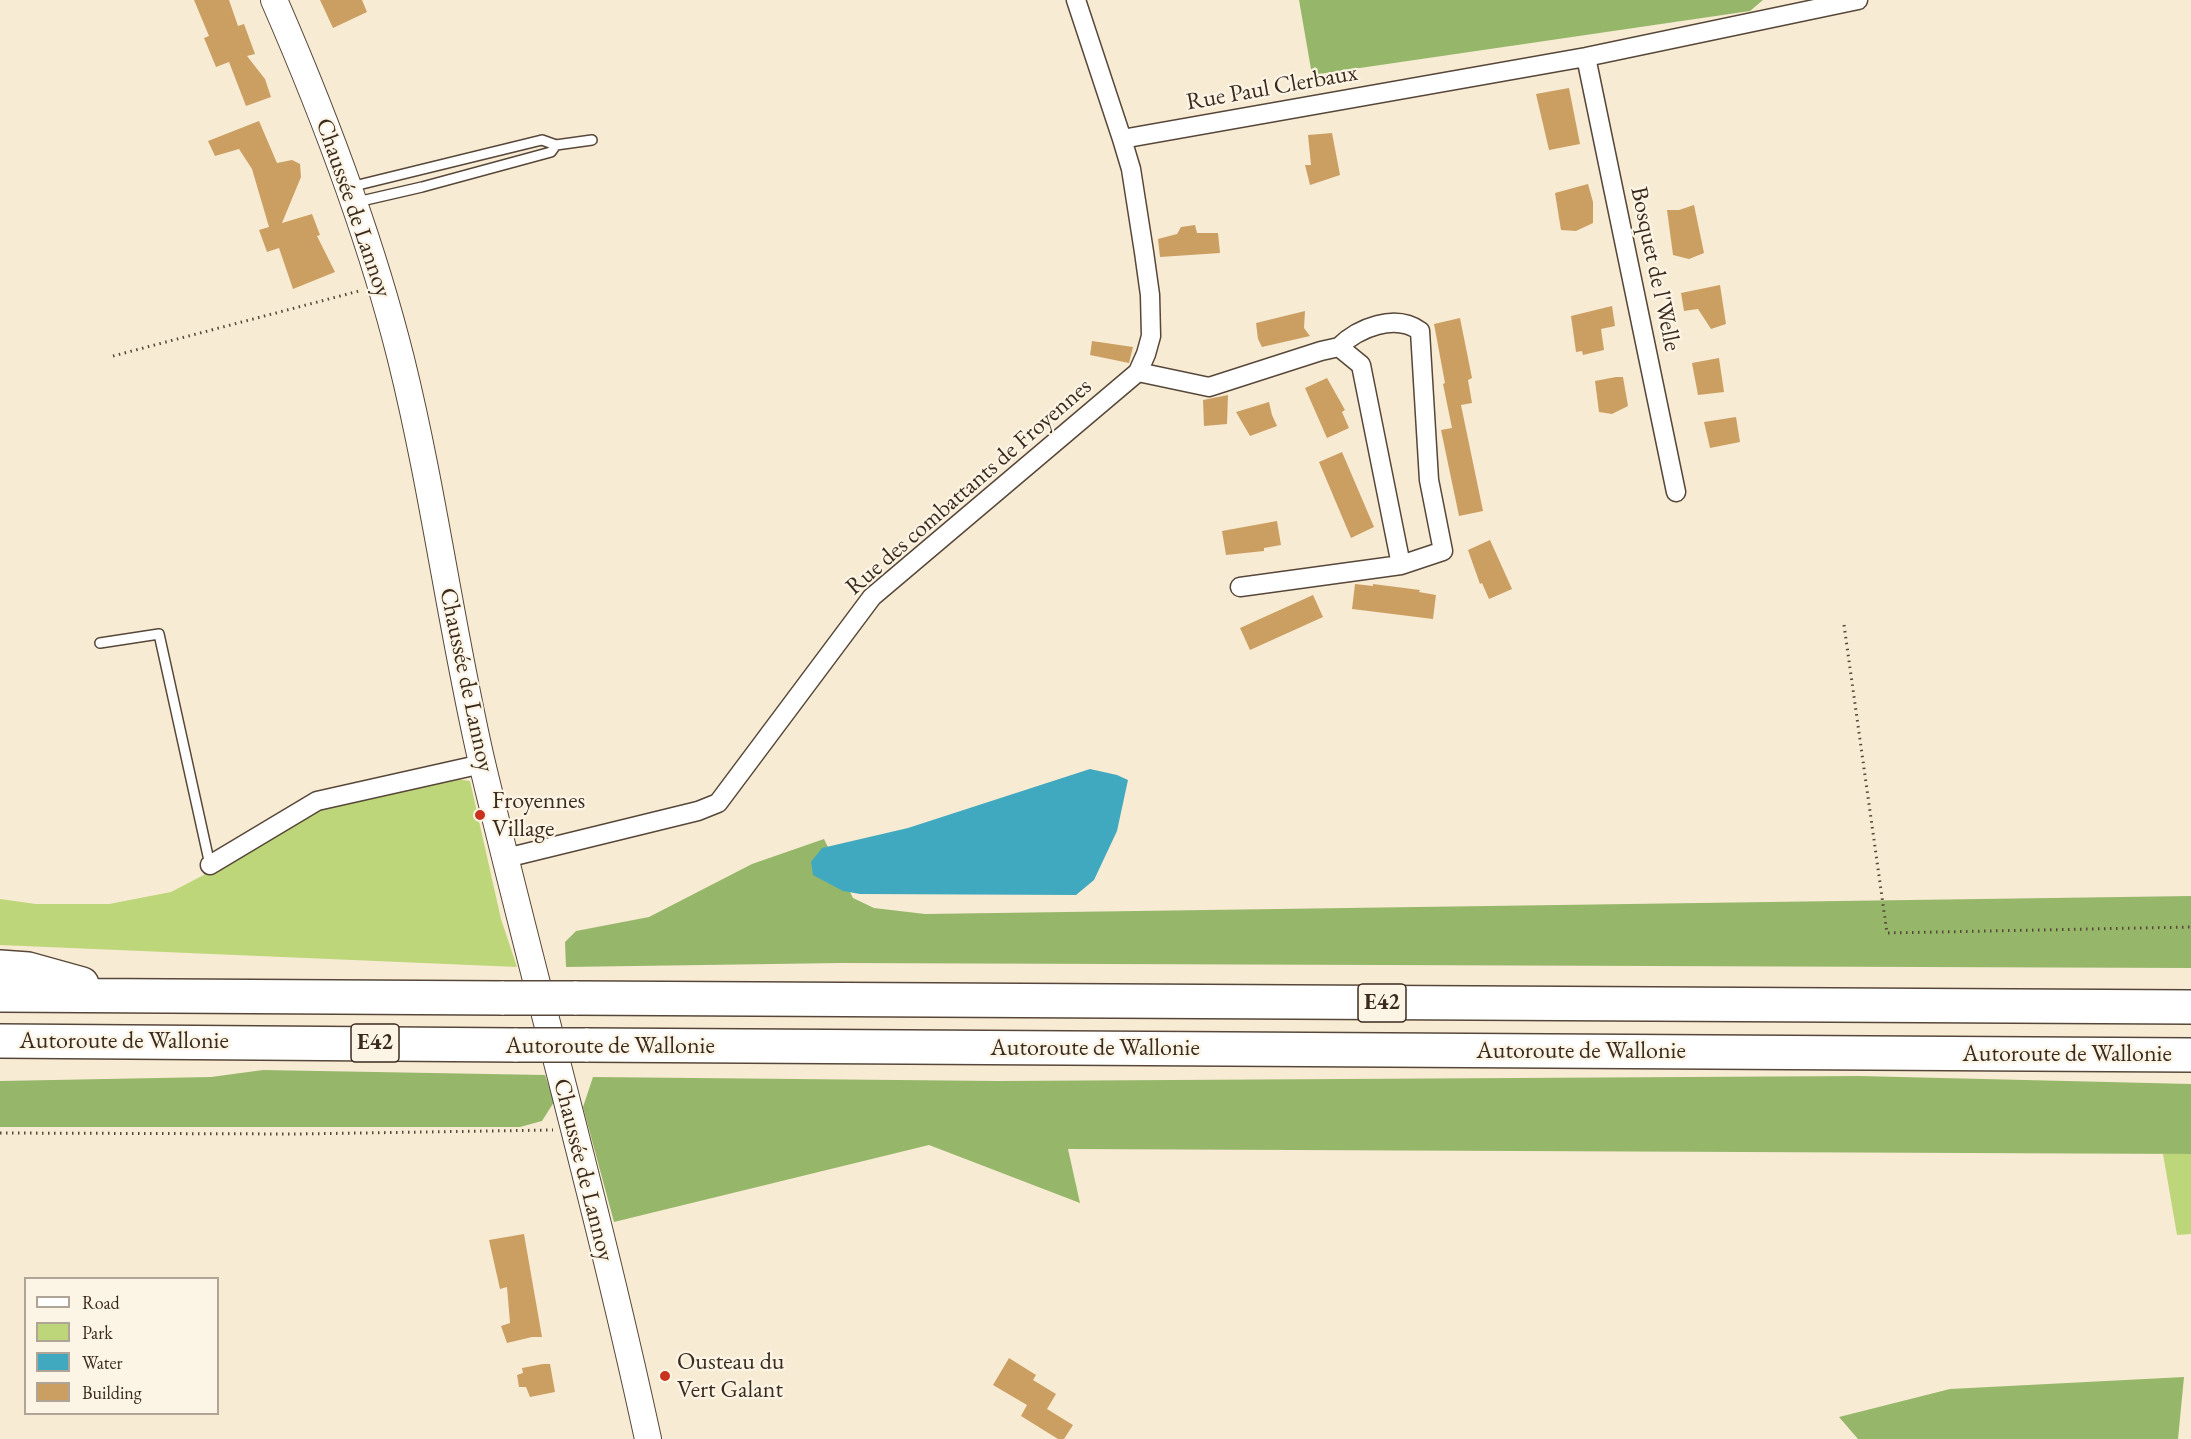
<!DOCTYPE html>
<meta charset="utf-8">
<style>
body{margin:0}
#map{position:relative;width:2191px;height:1439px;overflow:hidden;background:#f8ebd4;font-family:"EB Garamond",serif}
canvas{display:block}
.legend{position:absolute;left:24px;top:1277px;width:195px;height:138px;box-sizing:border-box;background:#fcf5e5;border:2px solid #afa495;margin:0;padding:8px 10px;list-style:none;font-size:18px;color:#3b2a1e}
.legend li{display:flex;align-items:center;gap:12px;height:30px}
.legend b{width:30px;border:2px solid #afa495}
</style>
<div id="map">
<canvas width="2191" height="1439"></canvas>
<ul class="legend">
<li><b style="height:8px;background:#fff"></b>Road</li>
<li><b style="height:16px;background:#bed67a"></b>Park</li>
<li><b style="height:16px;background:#40a9bf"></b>Water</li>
<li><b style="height:16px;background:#cb9f62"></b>Building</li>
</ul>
</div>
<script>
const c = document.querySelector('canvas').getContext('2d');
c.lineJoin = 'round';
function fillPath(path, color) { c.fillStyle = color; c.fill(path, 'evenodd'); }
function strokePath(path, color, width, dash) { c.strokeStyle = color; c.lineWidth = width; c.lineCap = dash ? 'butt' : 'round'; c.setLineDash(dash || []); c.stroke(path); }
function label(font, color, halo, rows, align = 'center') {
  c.font = font + ' "EB Garamond",serif'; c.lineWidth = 4.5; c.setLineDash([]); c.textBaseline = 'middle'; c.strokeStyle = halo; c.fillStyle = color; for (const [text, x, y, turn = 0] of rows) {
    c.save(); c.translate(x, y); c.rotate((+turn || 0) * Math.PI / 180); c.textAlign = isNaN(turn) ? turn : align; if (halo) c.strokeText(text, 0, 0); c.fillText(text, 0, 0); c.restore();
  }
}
const green = new Path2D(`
 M443,777l27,4 31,138 16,48 -517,-22v-46l36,5h73l62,-12 48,-25 101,-58z
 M2163,1154h28v80l-14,1z`);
const forest = new Path2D(`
 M1299,0h464l-13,11 -438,64z
 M824,839l29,59 21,10 51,6 1266,-18v72l-1350,-5 -275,4 -1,-25 11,-11 73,-14 103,-53z
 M263,1070l282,5 9,27 -12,19 -22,6h-520v-46l211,-4z
 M1859,1076l332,8v70l-1123,-5 12,54 -151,-58 -315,77 -31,-115 10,-30 406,4z
 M2184,1377l-6,62h-320l-19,-22 111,-28z`);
const water = new Path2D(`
 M1090,769l27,6 11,5 -11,51 -23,49 -18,15 -216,-1 -17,-3 -30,-16 -2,-13 11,-14 86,-20z`);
const building = new Path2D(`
 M194,0h35l9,26 6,-2 11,30 -8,2 18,23 6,18 -25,9 -17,-44 -13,5 -12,-29 5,-2z
 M320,0h42l5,12 -34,16z
 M1569,88l11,56 -31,6 -13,-56z
 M259,121l18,42 15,-3 8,4 1,13 -19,46 30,-9 8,21 -3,1 18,36 -42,17 -14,-41 -12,4 -8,-22 10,-3 -17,-58 -13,-20 -24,7 -7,-15z
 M1332,133l8,42 -30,10 -5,-20h6l-3,-30z
 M1588,184l5,18v21l-17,8 -15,-1 -6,-37z
 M1694,205l10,48 -15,6 -16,-4 -6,-45h12z
 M1195,225l2,8h21l2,20 -60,4 -2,-18 19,-5 4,-7z
 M1720,285l6,39 -15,5 -13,-20 -14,2 -3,-18z
 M1612,306l3,20 -14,3 3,21 -21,5 -1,-4 -6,1 -5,-36z
 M1305,311l-1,17 6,8 -48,11 -4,-8 -2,-16z
 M1460,318l12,60 -4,2 4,23 -11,2 22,106 -24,5 -18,-86 11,-2 -9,-44 2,-1 -11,-59z
 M1092,341l41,6 -4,16 -39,-8z
 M1719,358l5,34 -26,3 -6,-32z
 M1616,377h7l5,29 -16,8 -13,-2 -4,-31z
 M1327,378l18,32 -3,2 7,16 -22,10 -22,-50z
 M1228,395l-1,29 -23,2 -1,-26z
 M1269,402l3,13 5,11 -27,10 -14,-24z
 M1736,417l4,25 -30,6 -6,-26z
 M1342,452l32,75 -23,11 -32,-76z
 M1277,521l4,24 -17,3v3l-38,4 -4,-24z
 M1490,540l22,49 -23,10 -7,-16 -2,1 -12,-34z
 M1355,584l18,2v-2l47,6 -1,2 17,3 -3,24 -81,-10z
 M1313,595l10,22 -73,33 -10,-22z
 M524,1234l18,103h-10l-25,6 -6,-17 9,-3 -3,-36 -7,2 -11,-49z
 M1009,1358l27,17 -3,5 23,14 -9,15 26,16 -9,14h-6l-37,-23 6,-11 -34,-20z
 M543,1364h7l5,28 -25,5 -4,-10h-7l-2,-12 6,-2 -1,-5z`);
const path = new Path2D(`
 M113,356l246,-65
 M1844,625l43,308 304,-6
 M0,1133l296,1 257,-4`);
const lane = new Path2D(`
 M556,145l36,-5
 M350,187l192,-47 14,5 -5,7 -129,35 -65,15
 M100,643l59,-9 51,231`);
const street = new Path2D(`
 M1586,57l90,435
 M1122,139l464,-82 272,-57
 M1339,347c19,-19 56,-34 81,-16l9,149 14,71 -42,14
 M1138,372l71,15 112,-36 18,-4 22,18 40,200 -161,22
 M506,858l192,-47 20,-8 154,-206 266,-225 8,-18 5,-18 -1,-41 -6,-43 -13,-83 -9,-30 -46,-139
 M210,865l107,-64 165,-37`);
const secondary = new Path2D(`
 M274,0c51,117 96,235 127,359 33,133 50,270 81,404 54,226 117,449 166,676`);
const highway = new Path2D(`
 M0,967l28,2 54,15
 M0,995l504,3
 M574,998l1617,9
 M0,1041l517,4
 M585,1045l1606,10`);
const highwayBridge = new Path2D(`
 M504,998h70
 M517,1045h68`);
const markers = [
 [480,815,6,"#c8321e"],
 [665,1376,6,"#c8321e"]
];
const shields = [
 [1382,1003,48],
 [375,1043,48]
];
const shieldNames = [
 ["E42",1382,1003],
 ["E42",375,1043]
];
const streetNames = [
 ["Rue Paul Clerbaux",1272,88,-10],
 ["Chaussée de Lannoy",353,208,71],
 ["Bosquet de l'Welle",1655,269,78],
 ["Rue des combattants de Froyennes",969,487,-41],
 ["Chaussée de Lannoy",466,680,78],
 ["Autoroute de Wallonie",124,1041],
 ["Autoroute de Wallonie",610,1046],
 ["Autoroute de Wallonie",1095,1048],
 ["Autoroute de Wallonie",1581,1051],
 ["Autoroute de Wallonie",2067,1054],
 ["Chaussée de Lannoy",583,1170,76]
];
const poiNames = [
 ["Froyennes",492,801],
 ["Village",492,829],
 ["Ousteau du",677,1362],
 ["Vert Galant",677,1390]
];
fillPath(green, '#bed67a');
fillPath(forest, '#96b76a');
fillPath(water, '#40a9bf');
fillPath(building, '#cb9f62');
strokePath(lane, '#574739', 12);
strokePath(street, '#574739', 21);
strokePath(secondary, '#574739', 28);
strokePath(highway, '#574739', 36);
strokePath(path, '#574739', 3, [1.5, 4.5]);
strokePath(lane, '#fff', 9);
strokePath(street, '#fff', 18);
strokePath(secondary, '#fff', 26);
strokePath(highway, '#fff', 33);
strokePath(highwayBridge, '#574739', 36, []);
strokePath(highwayBridge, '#fff', 33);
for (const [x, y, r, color] of markers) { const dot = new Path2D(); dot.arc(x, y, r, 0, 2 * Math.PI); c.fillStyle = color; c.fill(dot); strokePath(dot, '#fcf5e5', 2); }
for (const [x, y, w] of shields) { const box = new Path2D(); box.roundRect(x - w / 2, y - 19, w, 38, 4.5); c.fillStyle = '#fcf5e5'; c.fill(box); strokePath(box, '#3b2a1e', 1.5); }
label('bold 22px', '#3b2a1e', null, shieldNames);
label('24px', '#3b2a1e', '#fcf5e5', streetNames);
label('24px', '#3b2a1e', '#fcf5e5', poiNames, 'left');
</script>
